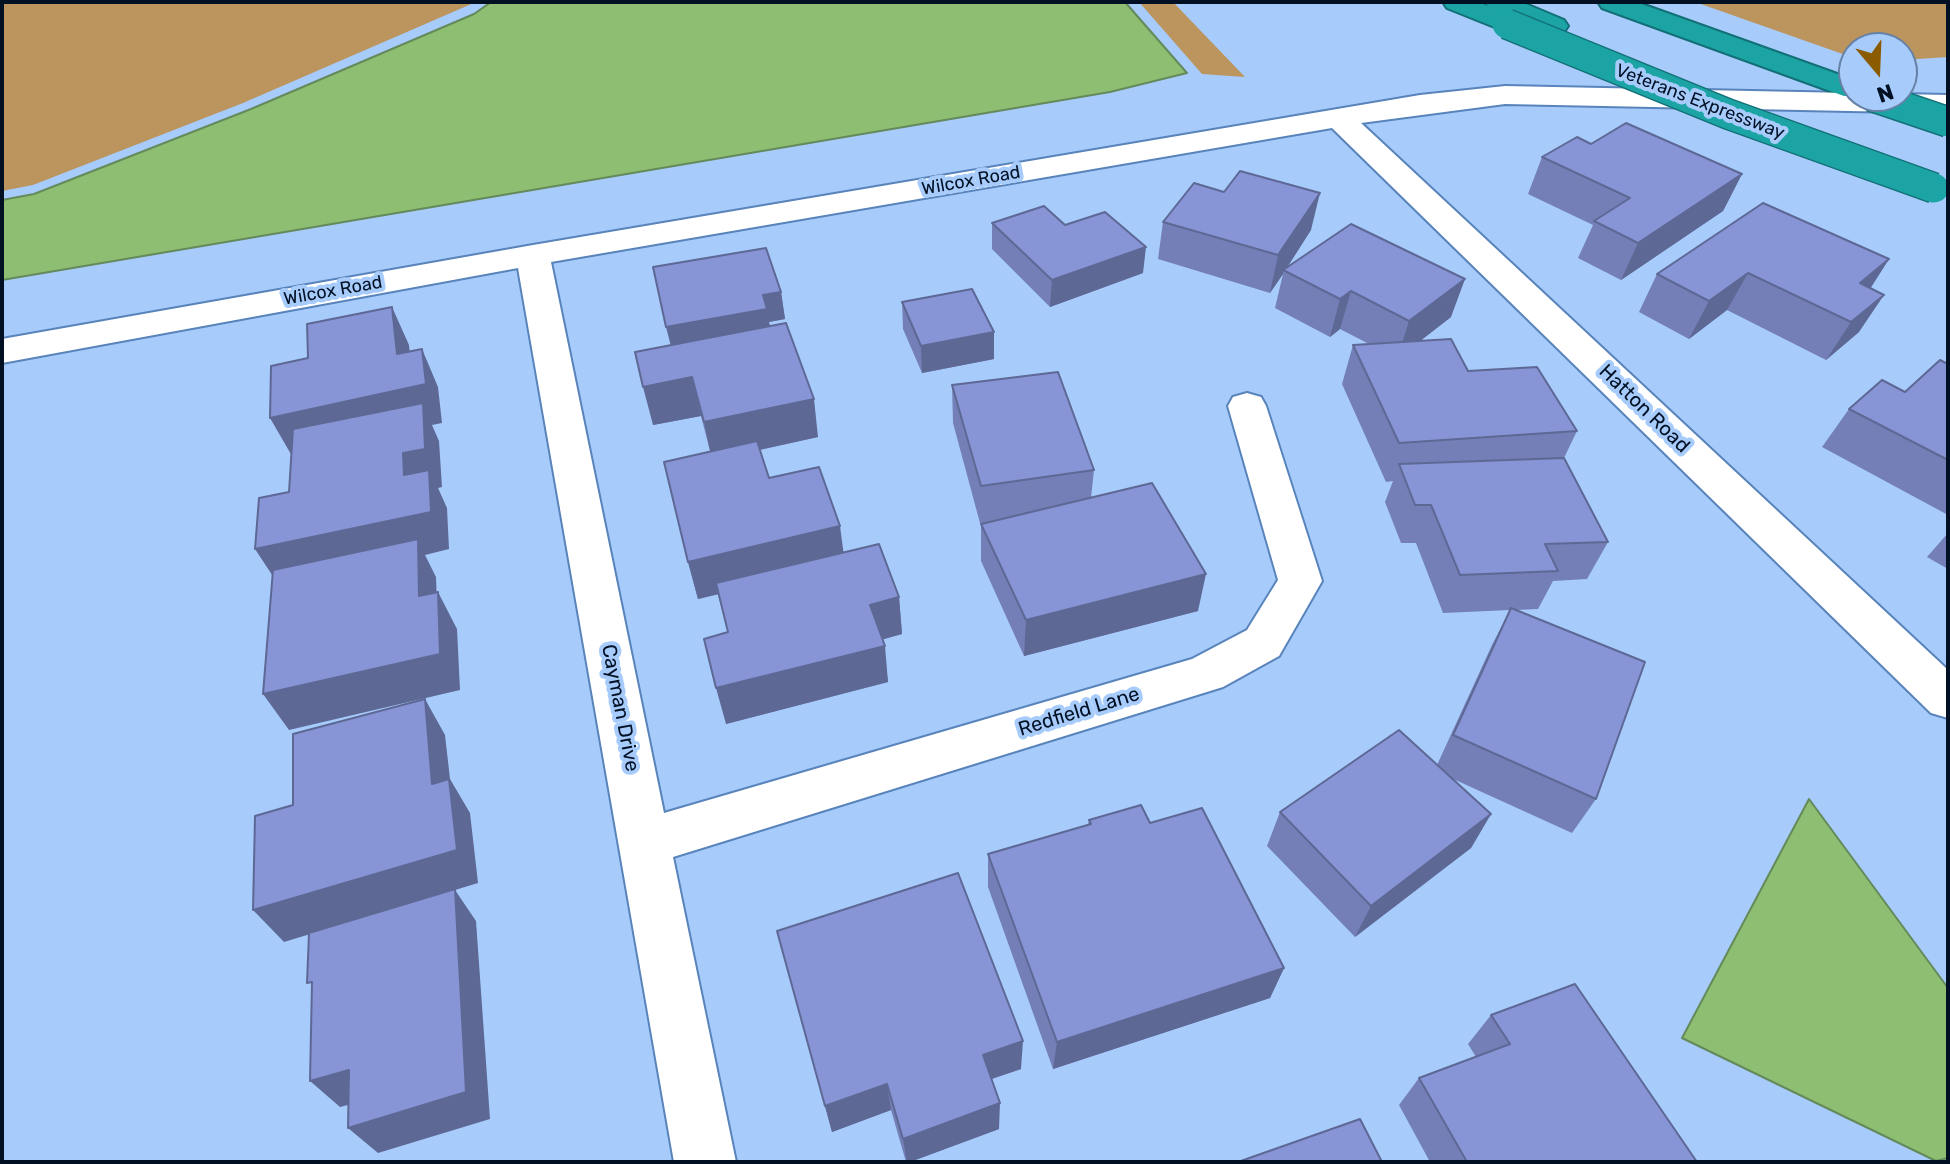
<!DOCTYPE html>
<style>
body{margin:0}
#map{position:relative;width:1950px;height:1164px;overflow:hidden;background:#a7ccfc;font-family:Rubik,sans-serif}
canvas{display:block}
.frame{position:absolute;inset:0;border:4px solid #021024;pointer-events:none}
.north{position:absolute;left:1838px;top:32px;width:80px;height:80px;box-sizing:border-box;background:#a7ccfc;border:2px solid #6581a6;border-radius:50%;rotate:161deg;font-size:22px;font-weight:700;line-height:32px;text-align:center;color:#021024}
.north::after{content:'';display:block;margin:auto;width:28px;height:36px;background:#8a5b00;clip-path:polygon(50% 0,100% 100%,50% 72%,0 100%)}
</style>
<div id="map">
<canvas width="1950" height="1164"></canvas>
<div class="frame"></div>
<div class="north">N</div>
</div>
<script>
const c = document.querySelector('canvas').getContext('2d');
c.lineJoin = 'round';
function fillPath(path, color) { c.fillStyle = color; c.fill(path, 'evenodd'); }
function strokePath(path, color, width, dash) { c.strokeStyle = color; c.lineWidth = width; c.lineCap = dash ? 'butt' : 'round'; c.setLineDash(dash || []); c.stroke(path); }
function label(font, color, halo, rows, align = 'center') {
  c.font = font + ' Rubik,sans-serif'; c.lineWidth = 8; c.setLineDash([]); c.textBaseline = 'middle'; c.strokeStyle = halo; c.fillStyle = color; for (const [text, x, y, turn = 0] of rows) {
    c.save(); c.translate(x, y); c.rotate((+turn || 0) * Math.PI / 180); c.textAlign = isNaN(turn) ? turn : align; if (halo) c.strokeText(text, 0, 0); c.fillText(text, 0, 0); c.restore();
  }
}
const green = new Path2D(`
 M2,2h474l-233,101 -210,82 -31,6z
 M1139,2h34l72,75 -43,-3z
 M1695,2h253v55l-46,3v-12h-48v10z`);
const water = new Path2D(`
 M491,2h634l62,71 -77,19 -1108,188v-80l32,-6 217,-85 223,-95z
 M1809,799l139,189v170l-12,3 -254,-123z`);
const minor = new Path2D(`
 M1505,86l443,9v18l-443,-9 -144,19 587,547v48l-17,-5 -599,-585 -781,134 113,551 528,-154 55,-29 31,-50 -50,-174 5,-9 14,-4 14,4 5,9 56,175 -43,75 -56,31 -550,170 63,305h-62l-156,-894 -516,95v-24l531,-94 887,-150z`);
const highway = new Path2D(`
 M1443,2h35l10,4 -3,-4h36l43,18 4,6 -4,6h-18l-29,-12 3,4 -4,6 -9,2 -60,-24z
 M1598,2h38l218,78v16h10h-20l-242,-88z`);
const highwayBridge = new Path2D(`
 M1507,24l221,90 206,74
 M1871,96l77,26`);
const wall = new Path2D(`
 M1591,144l151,30 -19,37 -102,69 -43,-22 15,-33 -65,-31 14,-37z
 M1163,222l148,8 -25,38 165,49 -31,24 48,30 109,60 -13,27 44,84 -21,37 -34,2 -15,28 -23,1 81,189 -24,34 -121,-55 40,36 -20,34 -116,89 -88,-91 13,-34 157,-47 55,-120 18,-35 -67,3 -27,-70h-15l-16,-41 8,-21 -7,1 -44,-98 11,-39 16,-1 -29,-15 -10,8 -55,-29 8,-34 -13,19 -112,-34z
 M992,223l73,2 78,48 -93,34 -58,-58z
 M1889,259l-19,29 -11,44 -33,28 -99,-50 -38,29 -50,-27 18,-38z
 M653,267l128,25 4,27 -16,3 1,4 48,111 -58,13 9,28 74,74 56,45 3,37 -20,5 6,43 -162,42 2,-91 -10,-39 -20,5 -10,-37 22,-111 -9,-35 -48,9 18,-80z
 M902,302l92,57 -72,14 -19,-44z
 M1948,364v151l-126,-68 27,-38 56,-17z
 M952,385l142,85 -3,28 107,113 -174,45 -43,-95v-37l5,-1h-6l-27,-100z
 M1948,533v36l-21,-12z
 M1089,820l61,3 134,145 -14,30 -217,71 -65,-182v-33l100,-29z
 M777,931l244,138 -29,10 7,50 -89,33h-4l-15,-52 -59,22z
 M1491,1015l206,147h-267l-31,-57 20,-27 57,-21 -8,-13z`);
const shadedWall = new Path2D(`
 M1742,174l-19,37 -102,69 17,-37z
 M1320,193l-9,37 -26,41 -2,-1v4l-13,19 8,-38z
 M1146,247l-3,26 -93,34 2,-27z
 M1889,259l-24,38 -5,-14z
 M1748,273l-21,37 -38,29 20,-38z
 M1465,279l-14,38 -54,42 12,-38z
 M1351,291l-11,38 -10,8 10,-38z
 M781,292l4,27 -16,3 2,13 -98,19 -7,-27 97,-32z
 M1884,295l-25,37 -33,28 25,-38z
 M392,307l17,38 4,42 9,-38 16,38 4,36 -10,2 7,16 3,46 -4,1 9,20 2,41 -24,6 11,22 2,56 -158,-46 -25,-38 149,-74 -1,-22 -111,3 -22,-38 127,-64z
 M994,332v27l-72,14 -1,-27z
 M692,377l9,39 -48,9 -10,-38z
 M814,399l4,38 -106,23 -8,-38z
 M840,526l5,38 -147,35 -10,-37z
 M1206,574l-8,37 -174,45 2,-36z
 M438,592l19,37 3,61 -171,40 -26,-36z
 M899,597l3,37 -28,8 -4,-37z
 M885,646l3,36 -162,42 -10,-36z
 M425,699l20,36 5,44 20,34 8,70 -23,7 21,31 14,198 -112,34 -30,-25 107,-238 -171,52 -31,-32 179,-126z
 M1491,814l-20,34 -116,89 16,-31z
 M1284,968l-14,30 -217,71 4,-27z
 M1023,1041l-2,28 -39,13 1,-27z
 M349,1070l29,27 -38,10 -30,-26z
 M887,1084l4,26 -59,22 -7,-26z
 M1000,1103l-1,26 -89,33h-3l-4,-23z`);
const building = new Path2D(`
 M1626,123l116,51 -104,69 -44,-22 36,-23 -88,-41 35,-20 14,7z
 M1240,171l80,22 -42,62 -115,-33 31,-39 30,9z
 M1763,203l126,56 -29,24 24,12 -33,27 -103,-49 -39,28 -52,-27z
 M1044,206l21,19 40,-13 41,35 -94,33 -60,-57z
 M1351,224l114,55 -56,42 -58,-30 -11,8 -57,-29z
 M766,248l15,44 -18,3 4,14 -101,18 -13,-60z
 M972,289l22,43 -73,14 -19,-44z
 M392,307l5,47 25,-5 4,35 -156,34 1,-52 37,-8 -1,-34z
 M786,323l28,76 -110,23 -12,-45 -49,10 -8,-35z
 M1451,339l17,32 69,-4 40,64 -178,12 -46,-98z
 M1940,360l8,4v96l-99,-51 33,-29 23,12z
 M1058,372l36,98 -113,16 -29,-101z
 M423,403l2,46 -22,4 1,22 25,-5 2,42 -176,37 4,-51 30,-6 4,-63z
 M757,441l12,37 50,-11 21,59 -152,36 -24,-100z
 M1564,458l44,84 -63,2 13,27 -98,4 -29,-70h-16l-16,-41z
 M1152,483l54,91 -180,46 -45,-96z
 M418,539l1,57 19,-4 2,62 -177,40 10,-124z
 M879,544l20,53 -29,8 15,41 -169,42 -12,-49 24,-7 -12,-49z
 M1511,608l134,54 -49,137 -143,-64z
 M425,699l7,85 17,-5 8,71 -204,60 2,-94 38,-11v-71z
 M1399,730l92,84 -120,92 -91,-94z
 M1141,805l9,18 52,-15 82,160 -227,74 -69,-188 103,-30 -2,-4z
 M958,873l65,168 -40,14 17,48 -97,36 -16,-55 -62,22 -48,-175z
 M455,889l11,203 -118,36 1,-58 -39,11 2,-99 -5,1 2,-50z
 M1575,984l122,178h-230l-48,-84 91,-34 -19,-29z
 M1360,1119l22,43h-144z`);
const farStreetnames = [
 ["Veterans Expressway",1700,102,21],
 ["Wilcox Road",971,181,-10],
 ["Wilcox Road",333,291,-10]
];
const streetNames = [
 ["Hatton Road",1644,409,44],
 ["Cayman Drive",620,708,79],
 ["Redfield Lane",1079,712,-17]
];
fillPath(green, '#bc945d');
fillPath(water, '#8ebe72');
strokePath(water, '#648a5b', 2);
strokePath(minor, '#5884bb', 4);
strokePath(highway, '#137077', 4);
fillPath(minor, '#fff');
fillPath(highway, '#1ca4a4');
strokePath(highwayBridge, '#137077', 32, []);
strokePath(highwayBridge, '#1ca4a4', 29);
fillPath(wall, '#747fb7');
fillPath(shadedWall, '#5e6895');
fillPath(building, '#8794d5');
strokePath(building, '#5e6895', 2);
label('18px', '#021024', '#a7ccfc', farStreetnames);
label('20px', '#021024', '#a7ccfc', streetNames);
</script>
